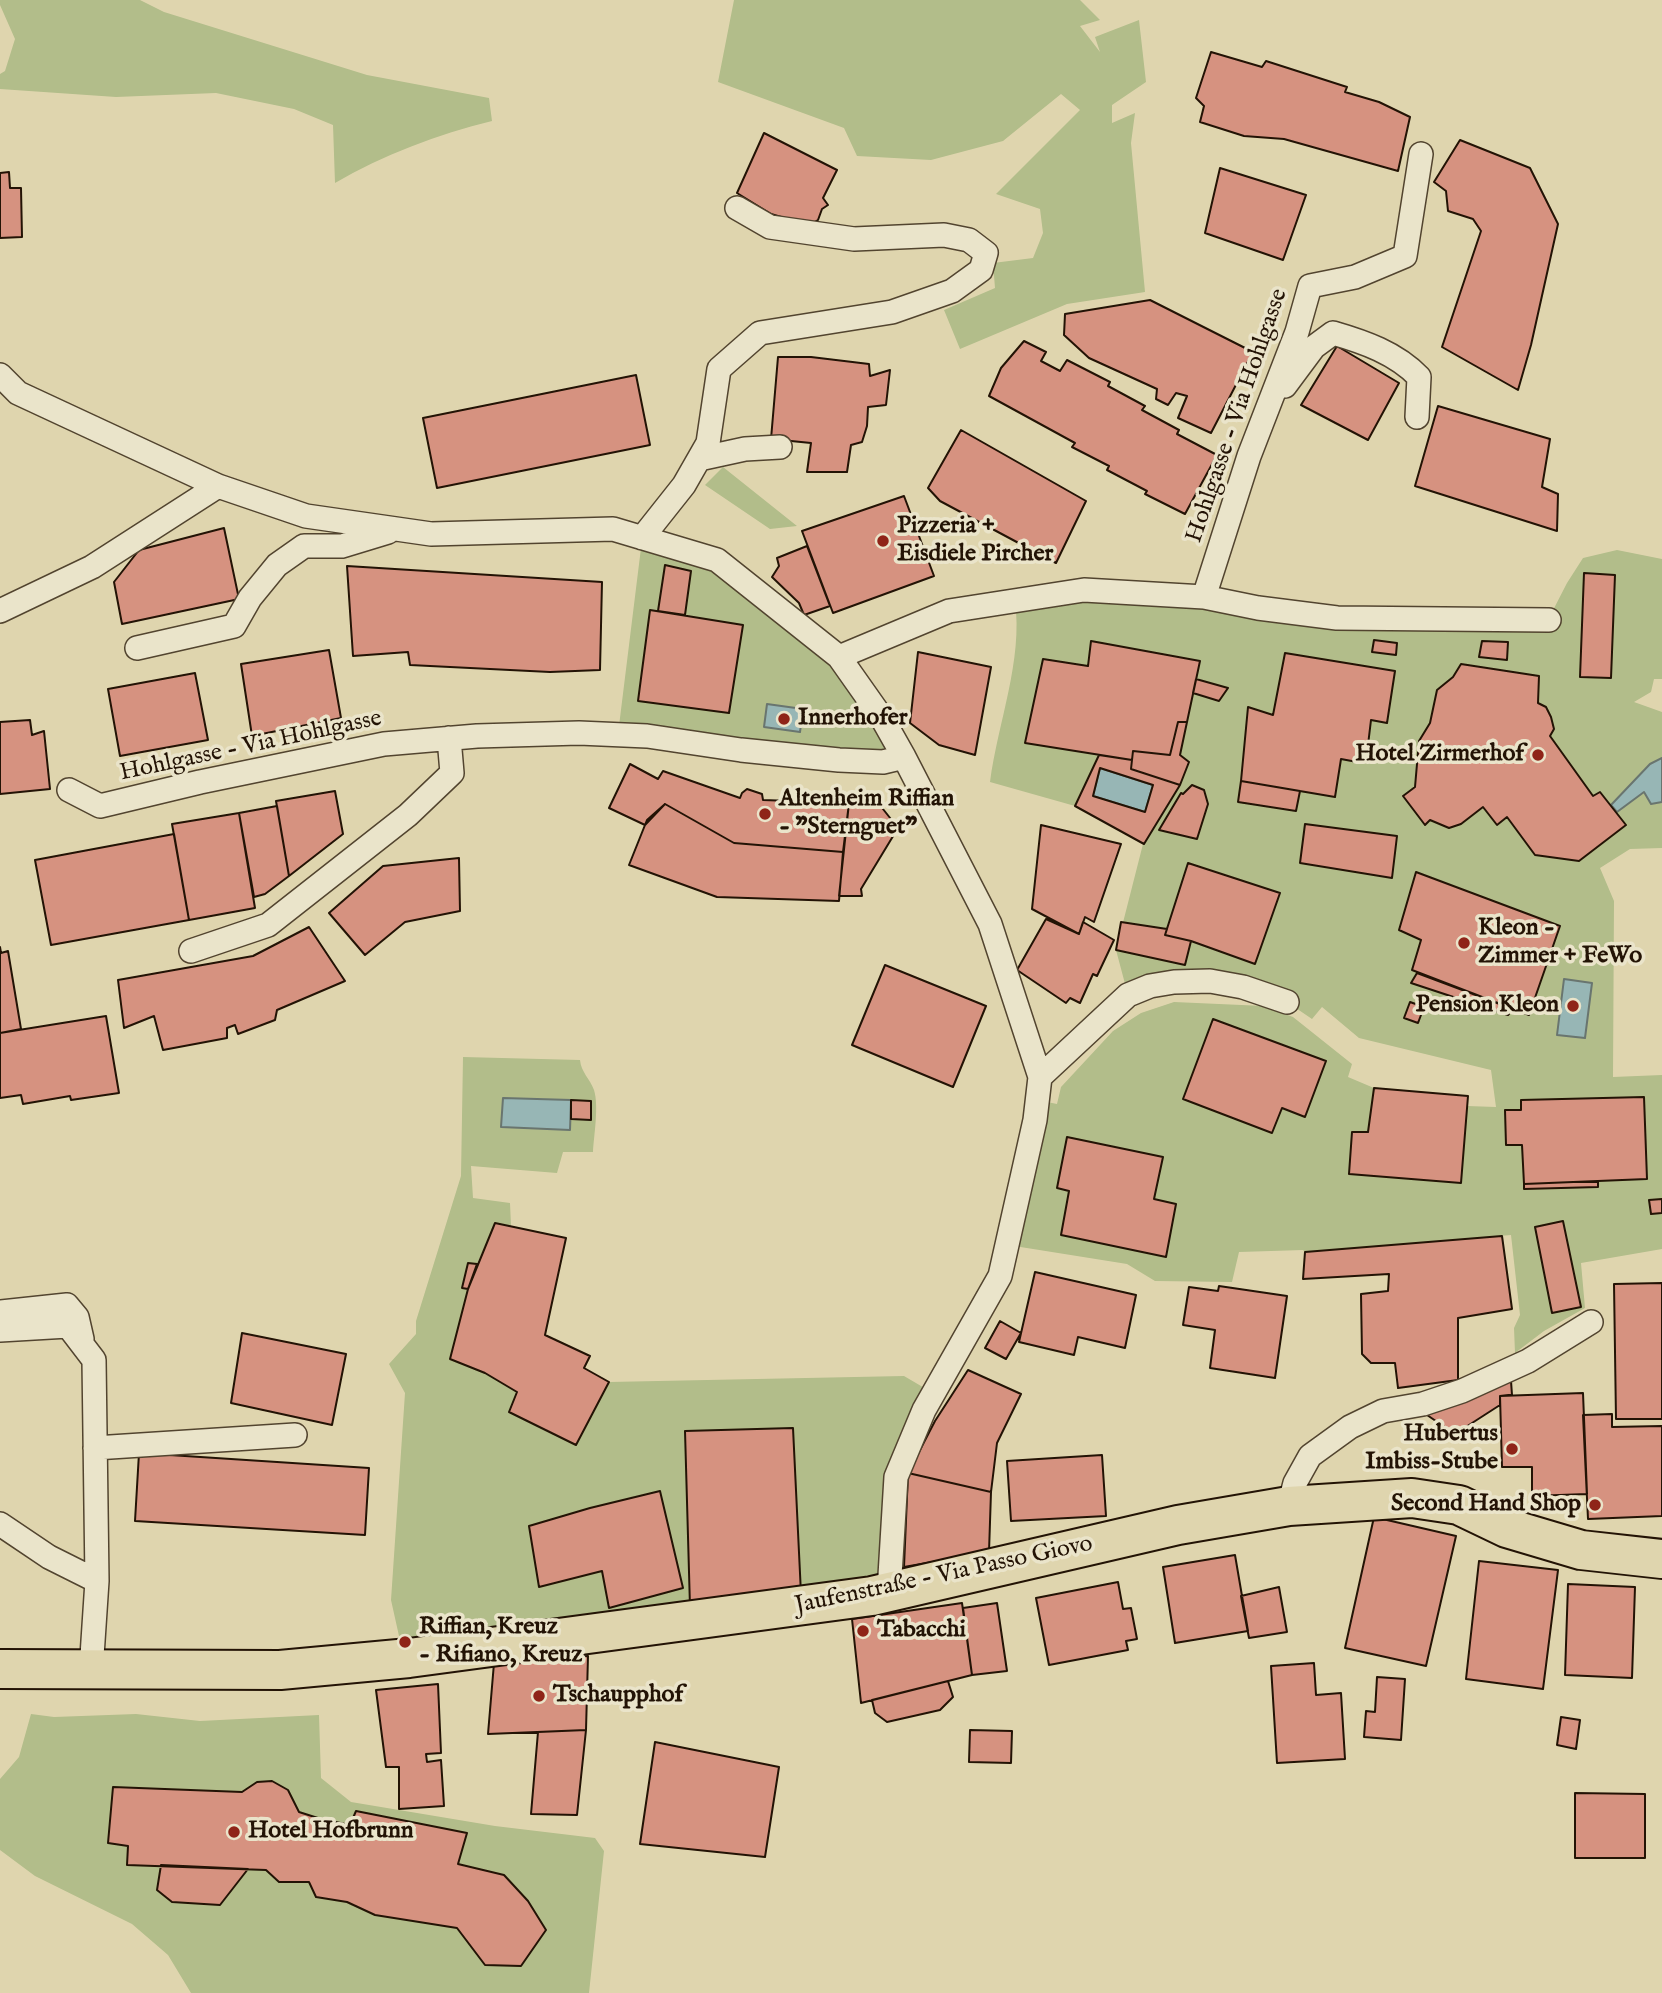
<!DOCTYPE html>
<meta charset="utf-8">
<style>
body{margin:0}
canvas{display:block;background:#dfd5ae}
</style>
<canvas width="1662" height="1993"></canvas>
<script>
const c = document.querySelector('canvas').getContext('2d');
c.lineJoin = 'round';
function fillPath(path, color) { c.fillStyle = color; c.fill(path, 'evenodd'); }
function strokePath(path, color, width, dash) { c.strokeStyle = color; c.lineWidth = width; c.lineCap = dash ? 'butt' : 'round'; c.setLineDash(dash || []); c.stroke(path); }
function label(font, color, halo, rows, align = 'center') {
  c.font = font + ' "IM FELL English",serif'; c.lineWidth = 7; c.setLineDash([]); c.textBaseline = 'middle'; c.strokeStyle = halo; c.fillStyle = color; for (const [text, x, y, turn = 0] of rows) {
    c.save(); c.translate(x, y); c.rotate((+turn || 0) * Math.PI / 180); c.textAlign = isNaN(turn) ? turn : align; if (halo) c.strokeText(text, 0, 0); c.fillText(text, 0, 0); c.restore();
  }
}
const green = new Path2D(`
 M0,0h140l24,12 203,63 122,23 3,23c-54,13 -109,34 -157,62l-2,-58 -39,-16 -78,-16 -100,4 -116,-8v-15l5,-3 10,-32 -15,-34z
 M734,0h346l20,20 -20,6 20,26 -5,-15 44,-17 7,62 -34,23v18l23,-10 -4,30 14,149 -78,12 -107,45 -16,-39 51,-22 -2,-25 40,-5 10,-25 -3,-24 -44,-15 84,-84 -19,-16 -58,47 -72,19 -74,-4 -13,-28 -126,-46z
 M723,467l74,59 -27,3 -65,-44z
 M641,548l76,12 122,97 65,100 -286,-23z
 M1617,550l45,9v120h-8l-3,13 -17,10 28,10v136l-32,1 -30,19 14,33 -1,176 49,-2v174l-81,14 4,45 -41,23 -29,22 -1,-25 6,-13 -9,-80 -206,17 -2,-2 -64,2 -7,30 -77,-1 -28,-17 -119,-19 29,-145 20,4 4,-17 52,-56 28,-18 33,-11 90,4 29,11 59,47 -4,13 26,11 -6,44h-16l-3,42 111,9 7,-77 29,1 -5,-37 -132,-32 -37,-31 -10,12 -25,-17 -44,-15 -115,8 -12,-45 27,-106 -68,-38 -85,-24c8,-60 33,-121 25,-181l69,-11 174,18 290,12 19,-37 16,-25z
 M463,1057l117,3c1,12 10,19 14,30 5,16 0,45 -1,62h-30l-6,21 -86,-7 2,32 37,5 1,23 -16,-3 -18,41h-9l-6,23 6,2 -18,70 35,14 32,19 -8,20 66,32 34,-62 295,-6 29,17 -37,84 -7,115 -490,67v-23l-8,-36 14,-207 -16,-29 27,-30v-13l45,-145z
 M31,1714l23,3 82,-3 64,7 119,-6 2,63 30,24 144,24 100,12 9,13 -15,142h-398l-23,-38 -36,-31 -97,-48 -35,-26v-71l19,-22z`);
const water = new Path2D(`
 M767,704l36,5 -3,23 -36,-5z
 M1662,758v44l-11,2 -7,-12 -27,20 -6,-7 39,-41z
 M1100,768l53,17 -8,27 -52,-16z
 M1564,979l28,4 -7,55 -28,-3z
 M503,1098l68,2 -1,30 -69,-3z`);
const building = new Path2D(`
 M1211,52l51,15 4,-6 81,26 -2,5 34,10 31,15 -12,54 -114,-32 -40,-3 -44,-14 4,-16 -8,-8z
 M764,133l73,37 -14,28 5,7 -6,4 -4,11 -9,5 -38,-11 -34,-21z
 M1460,140l70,28 28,56 -27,121 -13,45 -76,-43 39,-116 -8,-12 -25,-8 -2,-20 -12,-9z
 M1220,168l86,27 -23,65 -78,-27z
 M9,172l1,16h11l1,49 -22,1v-65z
 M1150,300l103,52 -42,81 -33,-15 9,-22 -11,-3 -8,12 -12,-6 1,-10 -68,-31 -25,-23 1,-21z
 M1024,341l22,11 -5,9 19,10 7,-11 43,22 -2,4 37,20 -3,4 37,20 -2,4 40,21 -32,59 -40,-20 2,-3 -40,-21 2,-4 -37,-19 3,-4 -86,-47 12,-28z
 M1337,346l62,37 -31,57 -67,-35z
 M778,357h33l58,7 1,12 20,-6 -4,35 -18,2 -1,19 -5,16 -11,3 -4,27h-40l4,-29 -40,-4z
 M636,375l14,70 -213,43 -14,-70z
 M1438,406l112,33 -8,48 16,7 -1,37 -142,-45z
 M961,430l125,71 -30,62 -116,-62 -12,-13z
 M904,496l30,80 -101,37 -31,-82z
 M224,528l15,71 -117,25 -8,-42 25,-32z
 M807,546l23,60 -26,9 -5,-12 -27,-26 7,-11 -2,-8z
 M665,565l26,6 -6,44 -27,-4z
 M347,566l255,16 -2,88 -50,2 -140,-7 -2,-13 -55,4z
 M1584,573l31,2 -4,103 -31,-1z
 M650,610l93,15 -14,88 -91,-12z
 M1374,640l23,3 -1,12 -24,-3z
 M1091,641l109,20 -13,61h-9l-8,33 -37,-4 -1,9 -107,-17 18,-84 45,7z
 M1482,641l26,1 -1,18 -28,-3z
 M329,650l12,68 -89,18 -11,-72z
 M918,652l73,15 -16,88 -36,-10 -29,-22z
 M1285,653l110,18 -8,52 -16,-3 -3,25 -8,-2 -3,19 -16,-3 -6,38 -94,-16 7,-74 25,8z
 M1461,664l78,12 -1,27 8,4 5,10 3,12 -4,7 43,60 7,-4 26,33 -47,36 -44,-6 -28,-38 -10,8 -14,-18 -22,17 -12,4 -19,-8 -5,5 -22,-29 12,-9 4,-46 11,-18 7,-33 16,-13z
 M195,673l13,67 -88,16 -12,-67z
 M1196,679l32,9 -9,13 -26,-8z
 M30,720l2,15 12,-4 6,58 -50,5v-72z
 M1178,722h9l-7,33 9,7 -9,23 -49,-16 2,-18 37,4z
 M1099,755l33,5 -1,9 49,16 -36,59 -69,-38zM1100,768l53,17 -8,27 -52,-16z
 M630,764l28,15 5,-8 77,27 2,-5 5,-4 15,5 1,6 86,3 -6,49 -109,-9 -69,-39 -20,21 -36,-17z
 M1241,781l59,10 -4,20 -58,-9z
 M1192,785l12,5 4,14 -11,35 -38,-9 22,-37 2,1z
 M335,791l8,43 -54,42 -13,-75z
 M849,803l11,4 19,-3 19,24 -37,61 1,7h-23z
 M665,804l69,39 109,9 -4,49 -122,-4 -88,-32 18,-45z
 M277,806l12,70 -24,18 -11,3 -15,-84z
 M239,813l16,95 -66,12 -17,-96z
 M1305,824l92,12 -5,42 -92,-15z
 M1041,825l80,19 -27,78 -9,-5 -6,17 -47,-25z
 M174,834l15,86 -138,25 -16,-85z
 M459,858l1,53 -55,11 -40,33 -36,-42 54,-47z
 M1188,863l92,30 -25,71 -64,-23 -26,-6z
 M1416,872l144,54 -31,89 -117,-45 9,-30 -22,-10z
 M1046,919l33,15 4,-12 31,18 -17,36 -4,-2 -13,29 -10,-5 -4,5 -49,-33z
 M1121,922l46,7 -2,6 26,6 -6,24 -69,-15z
 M309,927l36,54 -68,29 -2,10 -37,14 -3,-9 -8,3v10l-64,12 -9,-34 -30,12 -6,-48 135,-24z
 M0,947l1,6 7,-2 13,78 -21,4z
 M885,965l101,41 -33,81 -101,-42z
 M1417,973l96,36 -5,6 -97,-32z
 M1410,1002l14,5 -6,16 -14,-5z
 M106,1016l13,77 -48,7 -1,-4 -47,8 -2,-9 -21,3v-65z
 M1213,1019l113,42 -21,56 -23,-9 -10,25 -89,-34z
 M1374,1088l94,8 -7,87 -112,-9 3,-42h16z
 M1644,1097l3,82 -123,5 -2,-39h-16l-1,-35h16v-10z
 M571,1100l20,1v19l-20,-1z
 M1067,1137l96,20 -9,42 22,5 -10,53 -105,-22 8,-44 -12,-3z
 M1598,1181v6l-74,2v-5z
 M1662,1199v14l-11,1 -2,-14z
 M1563,1221l18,86 -29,6 -17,-86z
 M495,1223l71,15 -21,97 45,21 -6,12 25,14 -33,63 -67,-33 8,-20 -32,-19 -35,-14 18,-70z
 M1502,1236l10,73 -54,9v62l-60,8 -3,-25h-24l-9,-9 -1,-60 27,-3 1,-17 -86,5 2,-27z
 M468,1263l9,1 -9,25 -6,-1z
 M1035,1272l101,23 -11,53 -47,-11 -4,18 -55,-13z
 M1662,1283v136h-46l-2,-135z
 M1219,1286l68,10 -12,82 -65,-10 5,-38 -32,-5 6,-38 29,4z
 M1000,1321l21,12 -15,26 -21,-11z
 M242,1333l104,21 -14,71 -101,-22z
 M968,1370l53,24 -24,49 -6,49 -83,-19 27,-52z
 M1511,1381l1,14 -12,1v9l-45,29 -28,-19 3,-5z
 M1583,1393l4,101 -55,2v-29h-30l-2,-71z
 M1612,1414v13l50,-1v90l-74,3 -5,-104z
 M793,1428l8,166 -111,13 -5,-176z
 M139,1453l230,15 -4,67 -230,-14z
 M1102,1455l4,61 -95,5 -4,-60z
 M908,1473l83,19 -2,60 -85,15z
 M660,1491l23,97 -74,20 -7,-37 -63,16 -10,-61 61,-18z
 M1374,1517l82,19 -30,130 -81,-18z
 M1235,1555l13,76 -73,12 -12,-76z
 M1479,1561l79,9 -15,119 -77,-10z
 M1118,1582l5,27 8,-1 6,31 -11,2 2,9 -79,15 -13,-67z
 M1568,1584l67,3 -3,91 -67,-3z
 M1279,1587l8,45 -38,6 -8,-42z
 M962,1603l10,72 -111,28 -9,-84z
 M997,1603l10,68 -35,4 -9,-67z
 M588,1656l-2,74 -98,4 6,-71z
 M1314,1663l2,32 25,-2 4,66 -68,4 -6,-97z
 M1377,1677l28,2 -4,61 -37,-3 2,-26 9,1z
 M948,1681l5,16 -13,13 -53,12 -12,-9 -3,-13z
 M438,1684l3,69 -15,1 1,8 14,-2 3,46 -45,3v-42h-13l-10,-77z
 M1561,1717l19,3 -4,29 -19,-4z
 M586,1730l-9,85 -46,-1 7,-82z
 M970,1730l42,1 -1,32 -42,-1z
 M655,1742l124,25 -14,90 -125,-13z
 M272,1781l16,9 11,22 22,7 29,6 6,-14 111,22 -9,31 46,11 24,26 18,29 -25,36 -36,-1 -28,-37 -82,-13 -28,-13 -31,-5 -7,-15h-30l-13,-12 -139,-5 1,-19 -20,-3 5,-56 129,5 15,-10z
 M1575,1793l70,1v64h-70z
 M161,1865l87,4 -28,36 -48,-3 -15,-12z`);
const lane = new Path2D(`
 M0,375l18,18 200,93 88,30 125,18 182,-5 104,31 122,97 43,61 22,39 86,167 50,153 -5,43 -35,156 -76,134 -28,67 -7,115
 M1285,386l29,-39 19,-14c31,9 63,20 86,44l-2,40
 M699,459l46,-10 35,-2
 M642,538l42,-53 24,-42 11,-74 41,-36 132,-21 60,-21 29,-21 5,-17 -17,-13 -25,-5 -90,4 -84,-12 -33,-19
 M1204,597l45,-141 48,-124 13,-46 45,-9 50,-21 16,-102
 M0,611l92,-44 126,-81
 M137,648l97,-22 16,-28 27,-33 27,-19h38l46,-14
 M839,657l110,-46 135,-21 120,7 54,11 79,10 212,2
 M69,790l31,16 100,-24 184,-38 93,-8 102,-3 68,3 94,14 98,10 44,2 21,-5
 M191,951l77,-26 140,-110 44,-42 -3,-35
 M1040,1077l88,-82 22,-9 24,-4 36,-1 33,6 44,15
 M0,1312l67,-7 10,12 5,22
 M0,1330l68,-4 26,34 3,221 -6,90
 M95,1448l200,-13
 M1289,1506l6,-23 15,-27 40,-29 33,-16 40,-7 39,-13 66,-30 63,-39
 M0,1524l49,33 48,24`);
const primary = new Path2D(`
 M0,1669l280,1 129,-12 463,-62 306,-71 111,-19 123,-8 47,7 48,23 74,22 81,9`);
const markers = [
 [883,541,7,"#8f2418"],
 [784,719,7,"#8f2418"],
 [1538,755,7,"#8f2418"],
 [765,814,7,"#8f2418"],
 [1464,943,7,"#8f2418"],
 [1573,1006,7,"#8f2418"],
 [1512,1449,7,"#8f2418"],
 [1595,1505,7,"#8f2418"],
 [863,1631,7,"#8f2418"],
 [405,1642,7,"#8f2418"],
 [539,1696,7,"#8f2418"],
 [234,1832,7,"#8f2418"]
];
const streetNames = [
 ["Hohlgasse - Via Hohlgasse",1238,416,-71],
 ["Hohlgasse - Via Hohlgasse",251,747,-12],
 ["Jaufenstraße - Via Passo Giovo",944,1576,-12]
];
const poiNames = [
 ["Pizzeria +",897,527],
 ["Eisdiele Pircher",897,555],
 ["Innerhofer",798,719],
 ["Hotel Zirmerhof",1524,755,"right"],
 ["Altenheim Riffian",779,800],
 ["- \"Sternguet\"",779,828],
 ["Kleon -",1478,929],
 ["Zimmer + FeWo",1478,957],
 ["Pension Kleon",1559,1006,"right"],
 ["Hubertus",1498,1435,"right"],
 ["Imbiss-Stube",1498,1463,"right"],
 ["Second Hand Shop",1581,1505,"right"],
 ["Riffian, Kreuz",419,1628],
 ["- Rifiano, Kreuz",419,1656],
 ["Tabacchi",877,1631],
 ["Tschaupphof",553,1696],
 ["Hotel Hofbrunn",248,1832]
];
fillPath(green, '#b2bd8a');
fillPath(water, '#97b6b5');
strokePath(water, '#69756f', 2);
fillPath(building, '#d69280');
strokePath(building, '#231305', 2);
strokePath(lane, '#52442f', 26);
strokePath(primary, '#231305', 42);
strokePath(lane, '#eae4ca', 23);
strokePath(primary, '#dfd5ae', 38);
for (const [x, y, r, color] of markers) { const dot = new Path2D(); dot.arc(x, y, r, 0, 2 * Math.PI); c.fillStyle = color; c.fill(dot); strokePath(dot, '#eae4ca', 2.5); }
label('24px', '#231305', '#eae4ca', streetNames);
label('bold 24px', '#231305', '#eae4ca', poiNames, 'left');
</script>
